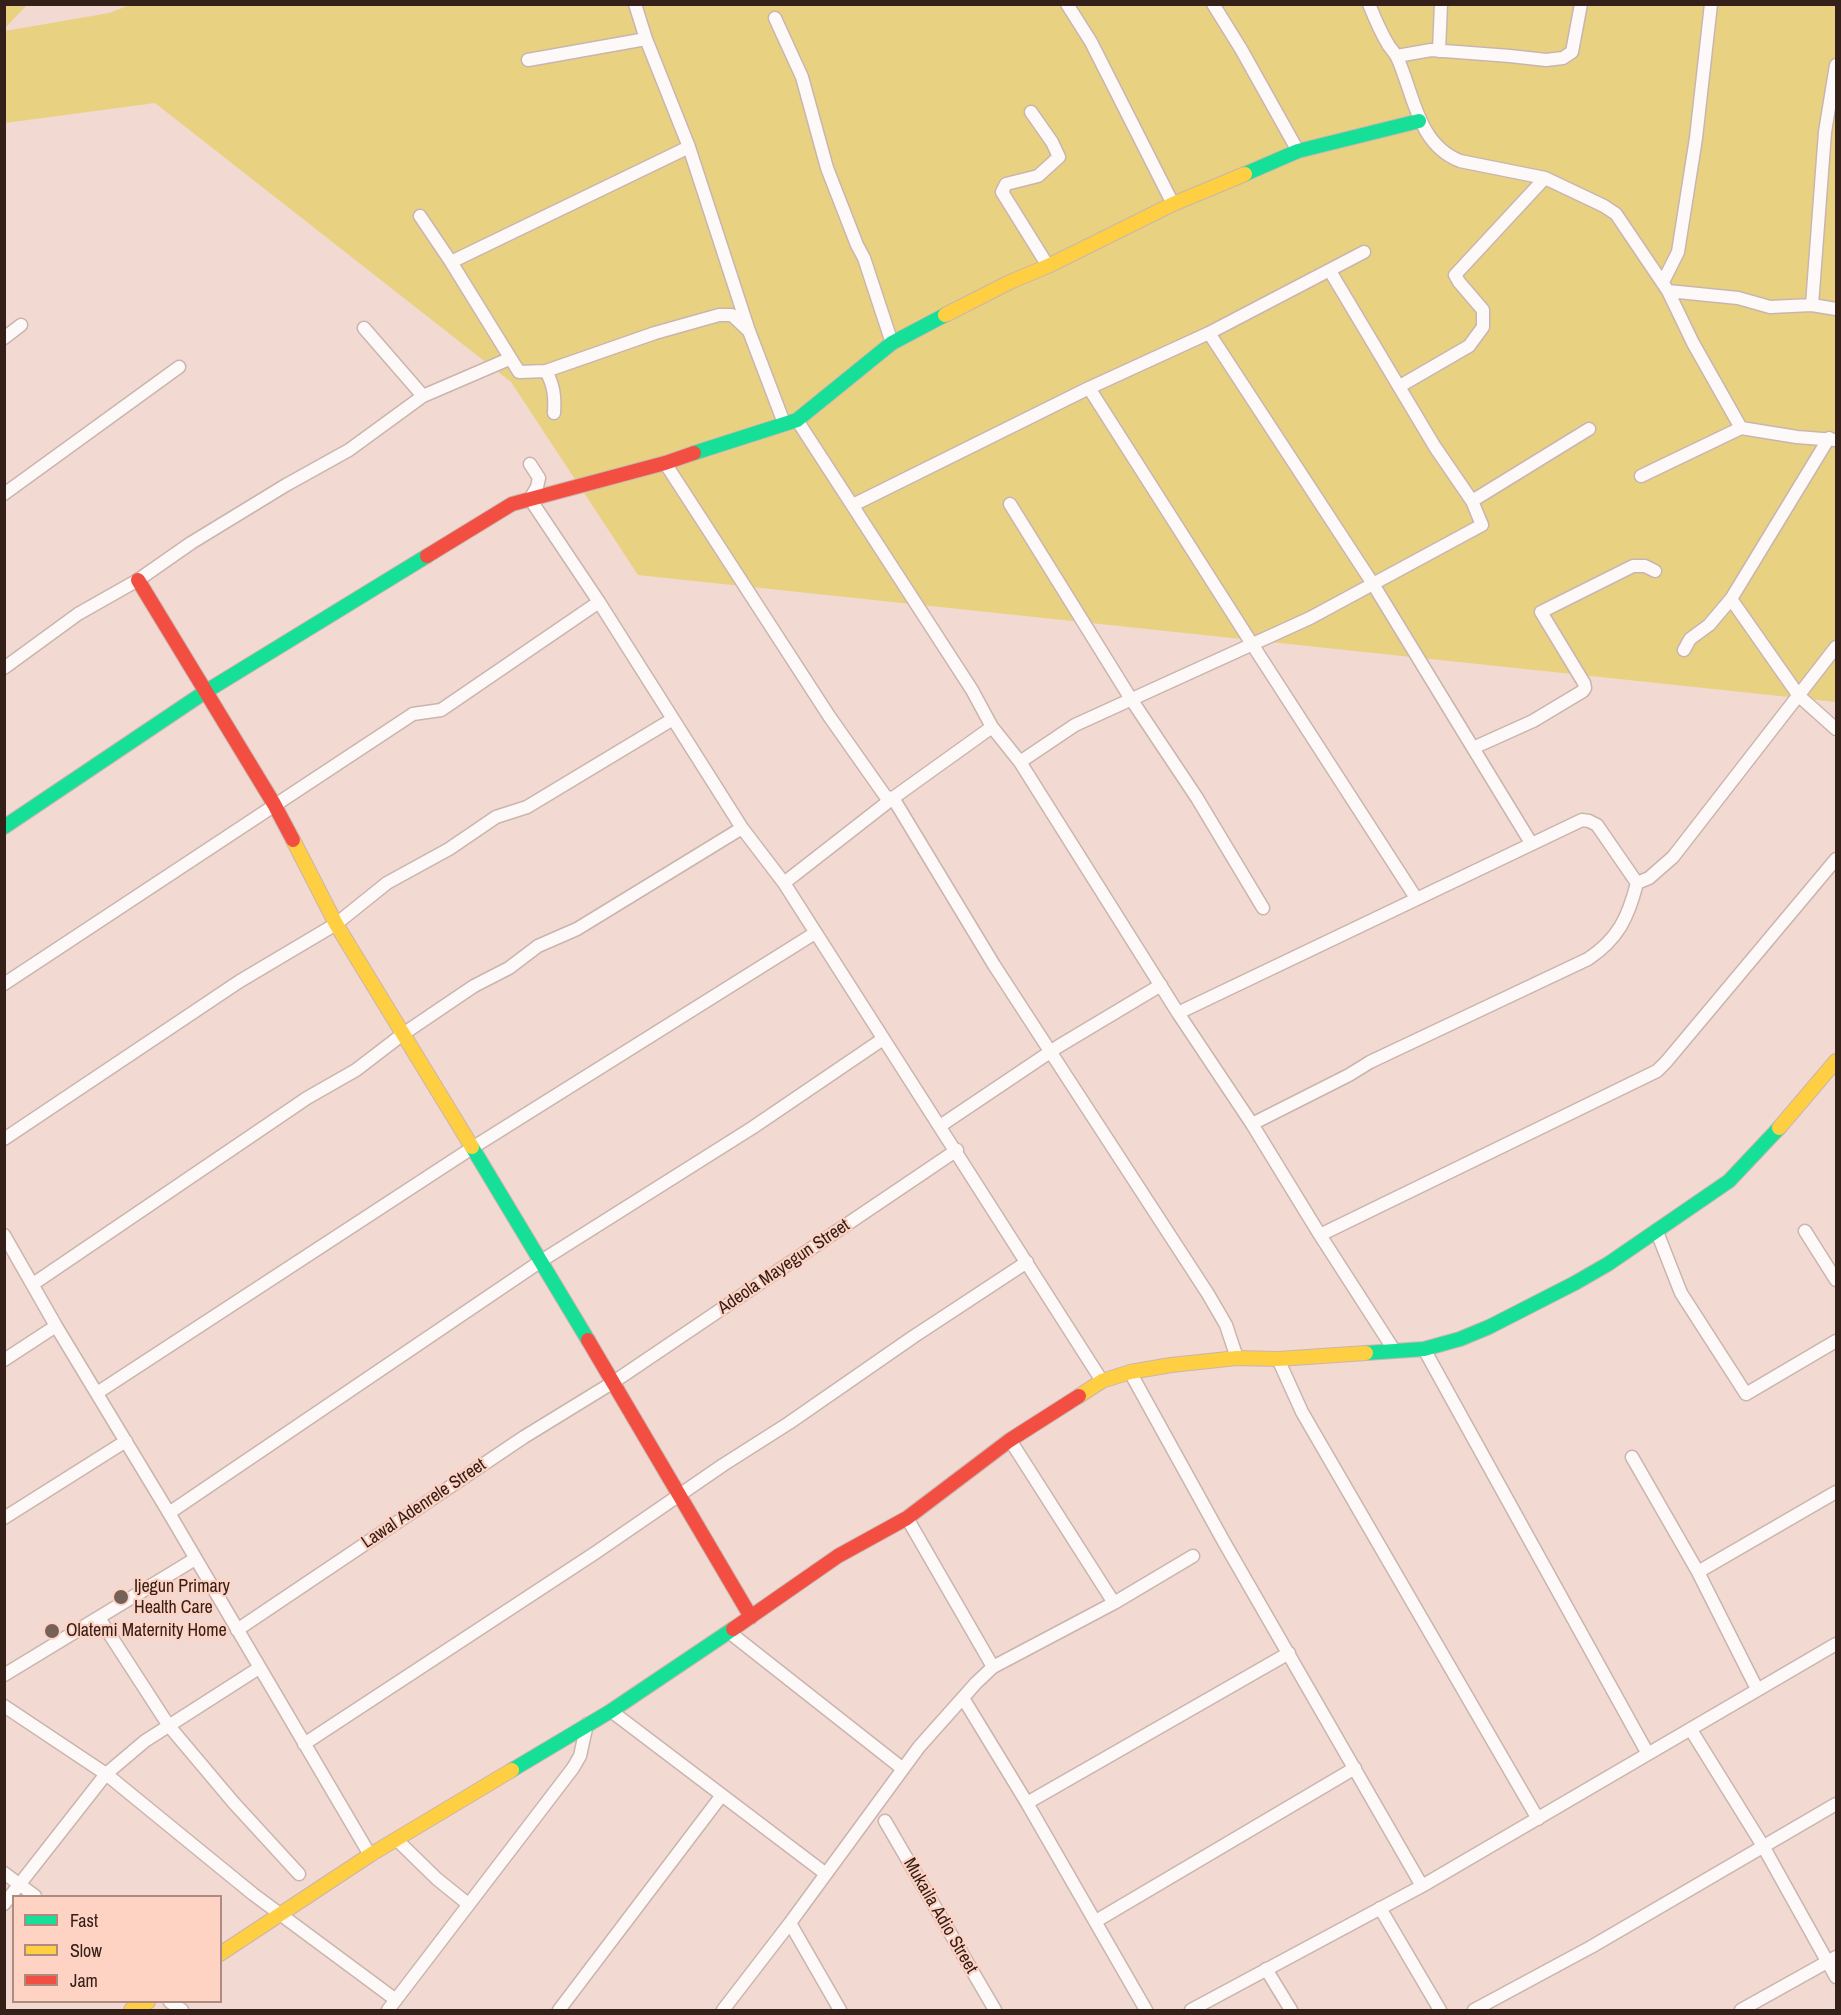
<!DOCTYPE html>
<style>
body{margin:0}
#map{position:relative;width:1841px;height:2015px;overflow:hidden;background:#f2d9d1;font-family:"Archivo Narrow",sans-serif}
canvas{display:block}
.frame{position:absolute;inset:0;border:6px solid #342019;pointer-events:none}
.legend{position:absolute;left:12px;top:1895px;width:210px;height:108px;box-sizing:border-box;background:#ffd3c4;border:2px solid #ae8b80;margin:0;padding:8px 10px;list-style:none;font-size:18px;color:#342019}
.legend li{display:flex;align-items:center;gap:12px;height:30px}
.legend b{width:30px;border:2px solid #ae8b80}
</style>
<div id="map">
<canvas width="1841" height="2015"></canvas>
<div class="frame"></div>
<ul class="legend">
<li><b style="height:8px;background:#16e098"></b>Fast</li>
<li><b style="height:8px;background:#ffcf43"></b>Slow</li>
<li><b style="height:8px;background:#f24e42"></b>Jam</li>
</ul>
</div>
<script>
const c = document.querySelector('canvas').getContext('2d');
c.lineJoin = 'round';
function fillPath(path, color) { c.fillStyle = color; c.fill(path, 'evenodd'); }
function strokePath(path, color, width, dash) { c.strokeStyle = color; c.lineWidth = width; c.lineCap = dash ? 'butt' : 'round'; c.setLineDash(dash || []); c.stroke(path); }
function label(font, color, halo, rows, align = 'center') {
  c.font = font + ' "Archivo Narrow",sans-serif'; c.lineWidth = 4.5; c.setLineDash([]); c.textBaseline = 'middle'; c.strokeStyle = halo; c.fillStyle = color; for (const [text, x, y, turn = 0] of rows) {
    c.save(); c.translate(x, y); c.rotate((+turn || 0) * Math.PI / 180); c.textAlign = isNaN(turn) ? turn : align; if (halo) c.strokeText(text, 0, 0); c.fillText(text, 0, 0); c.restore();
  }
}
const green = new Path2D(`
 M5,4l22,1 -22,23 -1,-23z
 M130,5h1706v697l-1198,-127 -127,-193 -356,-279 -150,20v-92l104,-18z`);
const street = new Path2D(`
 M635,4l11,35 43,108 60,184 35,92
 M1067,4l24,38 82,162
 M1213,4l28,45 57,102
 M1369,4c6,15 12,29 20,42 3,4 6,7 8,11 17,37 20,87 63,104l85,17 59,28 12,8 52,77 25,52 48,85
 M775,18l27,59 25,91 30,77 7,13 28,85
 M1439,51l2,-47
 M1397,56l34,-6 79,6 36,4 17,-2 9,-6 9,-48
 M528,60l118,-21
 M1031,112l21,30 7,15 -21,19 -32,8 -4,8 46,74
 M420,216l31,46 68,110 27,-1 109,-38 64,-18h13l16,15
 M451,262l238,-115
 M1663,282l15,-30 18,-114 15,-134
 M1668,291l70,7 32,9 42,-2 24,4
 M1812,305l13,-173 11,-67
 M364,328l59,68
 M1209,333l164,251 158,259
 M4,338l17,-13
 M546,371c8,15 9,25 8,42
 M1400,386l69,-40 14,-19v-17l-24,-28 -4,-7 90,-97
 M1089,388l163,256 164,254
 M797,420l175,270 20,37 28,35 158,251 74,111 68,111 74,115
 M665,463l164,253 57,81 7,1 101,167 214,329 18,31 11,33
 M530,464l9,14 -2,9 -7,12 69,103 143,226 42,55 318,498
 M1641,476l100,-48 56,9 38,3
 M4,494l175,-127
 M1472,501l117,-72
 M1010,504l121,195 66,99 66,110
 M853,505l236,-117 120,-55 155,-81
 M1731,599l68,97 37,33
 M1684,650l6,-11 19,-14 22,-26 98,-161
 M4,668l74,-54 60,-34 53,-37 95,-58 63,-35 74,-54 86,-37
 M1473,748l60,-27 50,-30 2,-3 -1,-5 -43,-71 92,-46h12l10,5
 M1020,762l55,-37 235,-107 172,-93 -10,-24 -37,-54 -105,-176
 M784,883l109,-85 99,-71
 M1637,883l12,-5 24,-21 163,-210
 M4,984l409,-270 28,-4 158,-108
 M1178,1013l404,-193 7,1 8,4 40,58c-9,35 -19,56 -49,76l-218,103 -21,13 -97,49
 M940,1126l119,-80 102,-61
 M4,1139l236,-158 96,-57 51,-41 62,-34 47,-32 31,-10 146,-88
 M1805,1231l31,49
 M1657,1232l24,61 65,101 90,-53
 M4,1235l52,91 113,187 201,342
 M1320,1235l337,-164 9,-9 170,-203
 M33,1284l274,-186 49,-28 47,-36 71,-48 35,-18 29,-22 39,-17 165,-101
 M1424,1349l224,405
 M1278,1359l24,53 236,407
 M4,1360l52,-34
 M1130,1372l94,170 198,344
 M97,1393l375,-245 343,-215
 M1010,1440l104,163
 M1632,1457l66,115 59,117
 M169,1513l372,-252 211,-133 131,-89
 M4,1518l122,-77
 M907,1518l86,149
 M1698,1572l138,-80
 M99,1618l70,108 64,76 66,72
 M237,1630l287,-193 88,-54 345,-233
 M729,1632l174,137
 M4,1675l191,-116
 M963,1698l64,105 119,207
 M4,1706l102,68 147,120 143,106
 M611,1711l215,163
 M1691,1730l72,116 73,131
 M304,1744l291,-191 128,-88 66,-42 124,-86 114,-75
 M1027,1803l262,-150
 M885,1821l110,189
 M397,1840l40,39 31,25
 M4,1873l31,23
 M4,1904l102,-130 39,-33 114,-73
 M1380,1908l60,102
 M1096,1921l259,-153
 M790,1923l50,87
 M1266,1969l25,41
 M170,2002l12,8
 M388,2010l185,-242 7,-12 7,-32
 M559,2010l163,-215
 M723,2010l67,-87 129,-176 57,-64 17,-16 121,-64 79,-47
 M1191,2010l231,-124 414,-242
 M1474,2010l117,-63 245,-143
 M1741,2010l95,-53`);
const fast = new Path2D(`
 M1245,174l53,-23 121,-30
 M694,453l103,-33 95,-77 53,-28
 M4,827l201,-135 222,-136
 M472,1147l116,193
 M1366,1353l58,-4 36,-10 29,-12 86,-44 33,-19 121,-83 50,-53
 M512,1770l99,-59 122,-82`);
const slow = new Path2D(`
 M945,315l65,-33 38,-16 125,-62 72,-30
 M293,840l43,84 136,223
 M1779,1128l57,-67
 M1079,1396l23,-15 28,-9 41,-7 66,-7 41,1 88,-6
 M220,1954l150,-99 142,-85
 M131,2010l17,-8`);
const jam = new Path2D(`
 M427,556l85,-52 153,-41 29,-10
 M138,580l136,224 19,36
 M588,1340l163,277
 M733,1629l105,-73 69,-38 103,-78 69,-44`);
const markers = [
 [121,1597,8,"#766159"],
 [52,1631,8,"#766159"]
];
const streetNames = [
 ["Adeola Mayegun Street",784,1267,-34],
 ["Lawal Adenrele Street",424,1504,-34],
 ["Mukaila Adio Street",940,1916,60]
];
const poiNames = [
 ["Ijegun Primary",134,1587],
 ["Health Care",134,1608],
 ["Olatemi Maternity Home",66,1631]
];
fillPath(green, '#e8d282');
strokePath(street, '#cab5ae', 15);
strokePath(fast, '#cab5ae', 16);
strokePath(slow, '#cab5ae', 16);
strokePath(jam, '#cab5ae', 16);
strokePath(street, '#fdf9f8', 12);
strokePath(fast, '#16e098', 14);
strokePath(slow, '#ffcf43', 14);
strokePath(jam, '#f24e42', 14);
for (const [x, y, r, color] of markers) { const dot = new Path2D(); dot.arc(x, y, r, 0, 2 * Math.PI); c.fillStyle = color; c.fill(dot); strokePath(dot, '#ffd3c4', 2); }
label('18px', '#342019', '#ffd3c4', streetNames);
label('18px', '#342019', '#ffd3c4', poiNames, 'left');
</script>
